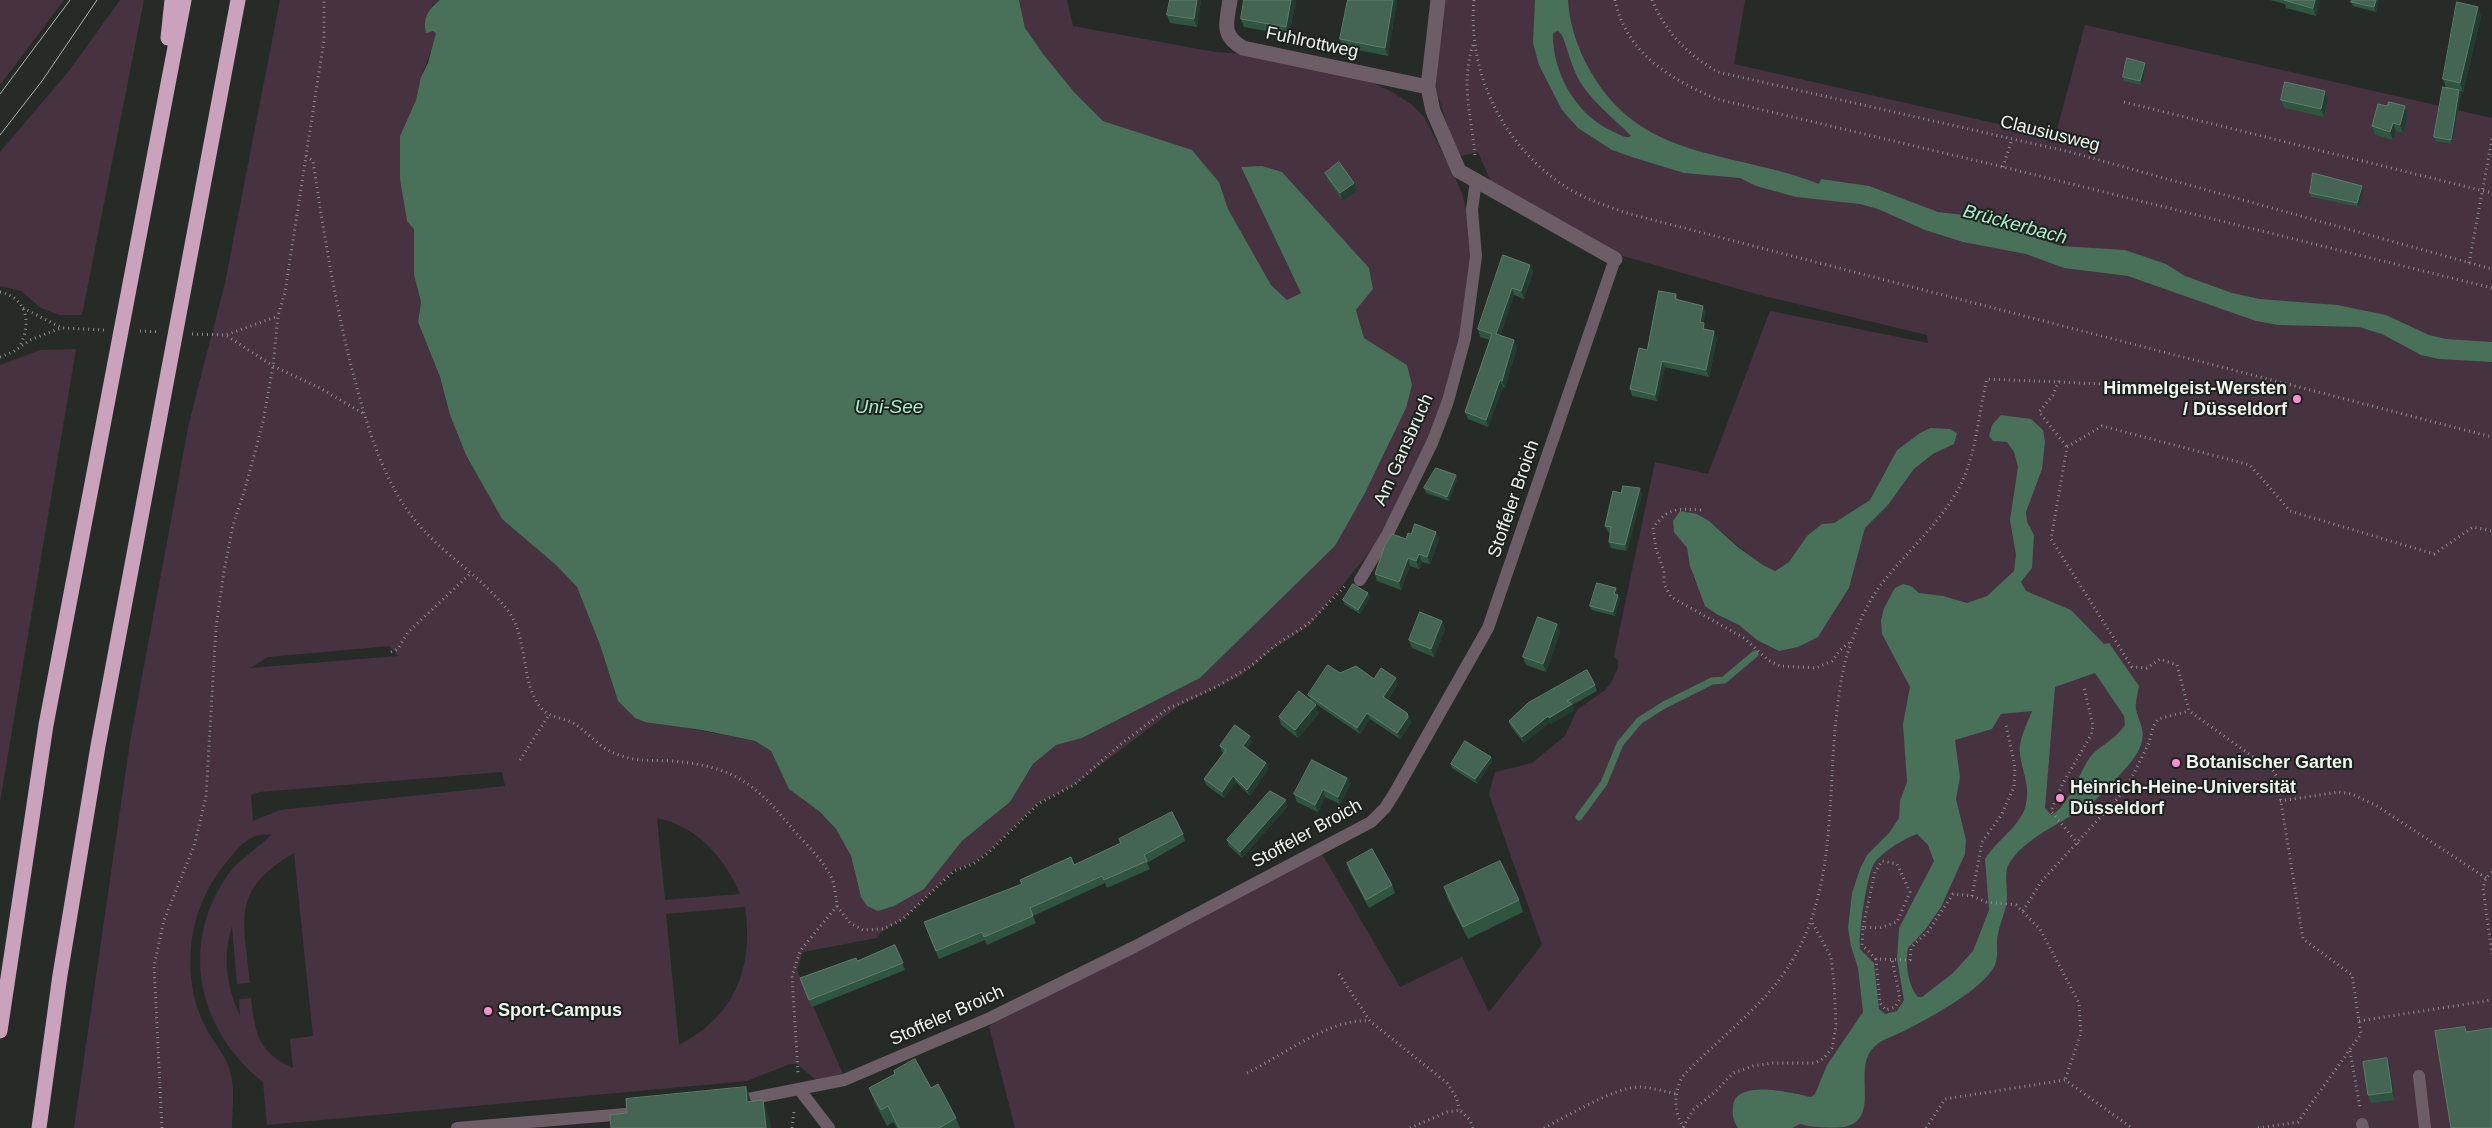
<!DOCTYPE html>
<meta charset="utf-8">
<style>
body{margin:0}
canvas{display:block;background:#262b28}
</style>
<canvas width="2492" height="1128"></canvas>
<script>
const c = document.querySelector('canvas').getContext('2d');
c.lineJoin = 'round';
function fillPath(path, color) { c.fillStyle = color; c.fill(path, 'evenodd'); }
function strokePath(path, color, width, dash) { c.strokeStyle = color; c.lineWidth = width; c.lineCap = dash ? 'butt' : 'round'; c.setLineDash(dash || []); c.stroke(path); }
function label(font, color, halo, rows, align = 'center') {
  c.font = font + ' Helvetica,sans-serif'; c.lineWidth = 4; c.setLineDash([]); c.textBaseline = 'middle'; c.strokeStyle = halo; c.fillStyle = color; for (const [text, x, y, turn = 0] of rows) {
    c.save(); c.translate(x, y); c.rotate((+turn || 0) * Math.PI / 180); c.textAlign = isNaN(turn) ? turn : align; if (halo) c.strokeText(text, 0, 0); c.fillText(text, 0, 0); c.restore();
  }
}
const green = new Path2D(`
 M0,0h64l-64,85z
 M120,0h24l-62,315h-23l-18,-7 -20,-17 -21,-5v-134l69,-81z
 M280,0h160l-8,5 1,26 4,2 -1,5 -15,39 -5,23 -16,36v43l14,50v46l7,27 -3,20 22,55 10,38 16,40 36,64 54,46 21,22 23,58 18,56 17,17 120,23 16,10 18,38 31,23 16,17 15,27 10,41 63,-8 38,-48 48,-39 23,-38 23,-19 26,-7 118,-60 135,-132 30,-53 24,-50 18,-78 -43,-27 -8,-28 17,-21 -132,-122 60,126 -14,7 -16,-15 -43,-76 -9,-27 -27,-31 -89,-30 -29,-29 -30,-37 -19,-27 -6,-28h48l6,26 142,26 31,2 119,25 29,14 18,12 12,12 28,54 10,22 9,36 1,31 -10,77 -32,105 -58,107 -63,77 -36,23 -33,27 -63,31 -103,78 -36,18 -49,48 -17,12 -18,7 -51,49 -22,13 -4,6 -74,14 -6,18 46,104 -27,6 -19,-16h-7l-43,17 -480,44 -4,-43c-66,-53 -85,-139 -33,-210 12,-15 30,-25 42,-38 -6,1 -14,0 -19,3 -13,6 -23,21 -32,32 -34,44 -41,110 -15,159 8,16 22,29 25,47 4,16 1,36 1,53h-158l56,-386 59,-319 36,-140zM390,646l8,10 -148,12 18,-11zM502,772l3,14 -225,24 -27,11 -2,-26 8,-3zM657,818c40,8 68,40 83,76l-75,6zM294,853l19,183 -23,3 3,29c-35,-16 -38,-34 -42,-70l-12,1 1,17c-13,-29 -18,-58 -8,-90l5,58 13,-1c-6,-65 -20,-92 44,-130zM745,907c9,61 -10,109 -66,138l-13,-131z
 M1442,0h303l-11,64 321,73 30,-112 407,93v1010h-1477l-26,-102 333,-172 78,133 62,-30 27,55 53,-67 -53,-151 6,-22 37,-9 33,-27 12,-26 28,-20 6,-7 7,-15v-7l-4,-5 41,-194 53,12 62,-163 158,32 -1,-8 -167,-40 -144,-41 -125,-72 -13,-30 -17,4 -11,-22 -14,-45zM1930,428l24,16 -21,10 -19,15 -26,36 -23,23 -16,60 -31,49 -61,3 -18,-15 -21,-10 -23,-34 -8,-33 10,-34c28,16 48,43 77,57l15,-9 33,-38 12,-1 36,-23 27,-50 23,-17z
 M76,349l-76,453v-437l40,-15z`);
const water = new Path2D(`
 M440,0h579l6,28 19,27 30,37 29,29 89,29 27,32 9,27 43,76 16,15 14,-7 -60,-126 21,-1 20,6 87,96 4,21 -17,21 8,28 43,27 5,20 -6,23 -41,85 -30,53 -135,132 -118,60 -26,7 -23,19 -23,38 -48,39 -38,48 -30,17 -16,5 -11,-5 -6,-9 -10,-41 -15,-27 -16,-17 -31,-23 -18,-38 -16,-10 -53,-11 -57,-8 -10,-4 -17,-17 -18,-56 -23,-58 -21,-22 -54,-46 -36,-64 -16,-40 -10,-38 -22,-55 3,-20 -7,-27v-46l-7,-8 -7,-42v-43l16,-36 5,-23 7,-14 8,-30 -3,-2 -7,2c-4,-14 3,-25 14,-33z
 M1535,0h33c1,22 9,46 19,65 51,98 144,84 232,119l2,-5 48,7 69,26 34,4 14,5 13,-1 14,5 14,10 34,11 64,4 41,14 19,12 47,17 28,6 77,6 49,10 43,20 17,4 46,3v20l-53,-3 -18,-4 -39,-21 -23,-7 -81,-2 -22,-4 -128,-45 -64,-8 -38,-14 -63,-12 -38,-12 -47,-21 -18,-5 -64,-7 -40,-11 -16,-8 -56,-5 -49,-15 -23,-8 -34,-22 -16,-18 -23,-45 -6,-22zM1558,31l4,4c6,15 10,33 18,47 13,21 34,36 51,54l-2,1c-5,1 -12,-4 -17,-6 -36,-16 -60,-59 -59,-98z
 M2001,415l30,4 12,11 2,12 -3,27 -16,43 1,10 7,13 -2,33 -11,14 5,9 45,19 33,34 5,-1 30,43c-1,7 -4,16 -3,23 2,11 9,20 6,32 -2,10 -11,22 -18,29 -9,11 -18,21 -29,30 -25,20 -66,34 -85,62 -7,10 -2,25 -3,37 -1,14 -10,29 -10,44 0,7 1,14 -2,22 -12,25 -66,53 -91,66 -10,5 -22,8 -30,16 -23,22 9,72 -30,80 -14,1 -30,1 -44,-3l-8,4h-54c-5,-8 -6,-13 -5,-22 3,-28 60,-13 78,-9l4,-3 12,-29 36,-53 -5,-44 -7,-22 -3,-18 4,-35 8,-24 7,-14 22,-22 10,-15 1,-17 7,-19 -4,-58 7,-37 -28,-53 -1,-14 3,-12 11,-20 8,-4 8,2 8,7 24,3 24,7 20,-7 27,-25 2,-16 -6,-35 8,-53 -4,-15 -7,-10 -14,-1 -4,-5 3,-11zM2095,673l29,43 1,9c-11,16 -26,21 -35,32 -9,13 -24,53 -39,58l-6,-7 10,-121zM2032,711c-5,14 -14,28 -12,44 3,19 11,33 5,53 -7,20 -29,33 -40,51l4,51 -16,41 -20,22 -31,24h-4c-10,-11 -13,-35 -10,-49l17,-18 16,-23 24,-53 1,-14 -10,-41 4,-22 -5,-37 37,-11 9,-15zM1917,834l11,11 6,16 -35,67 -2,31 7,41 -7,11 -12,3 -6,-5 -5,-46 -14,-14c-2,-14 7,-77 15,-87 9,-11 28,-23 42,-28z
 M1930,428l20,1 7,4 -3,11 -21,10 -19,15 -26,36 -23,23 -16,60 -31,49 -20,10 -19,4 -22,-11 -18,-15 -21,-10 -13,-9 -15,-40 -3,-18 -13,-16 -1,-11 7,-10 17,3 12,7 30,27 24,17 12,6 14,-9 18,-26 15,-12 12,-1 36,-23 27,-50 23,-17z`);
const stream = new Path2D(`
 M1579,817l25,-34 16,-39 19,-23 25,-16 48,-24 12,-1 31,-26`);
const path = new Path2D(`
 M1474,0c-7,75 31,149 95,189 19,11 40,18 61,25l862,223
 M1615,0c11,54 57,80 102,99l286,68 489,121
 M1652,0c14,33 36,55 66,72l352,80 422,117
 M1473,45c-13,41 -1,71 2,112
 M2124,102l368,91
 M306,156l7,5c11,74 23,148 42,220 13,47 26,93 55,133 28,38 71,61 99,98 20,28 11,75 34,98 8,8 22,8 32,14 15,10 25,25 44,31 18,7 35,5 54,6 65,6 84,25 124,73 12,13 29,30 36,47 2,7 3,17 4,25l-37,45 -8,25 6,97
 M2003,167l9,-28
 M2469,263l23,-124
 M0,292c28,6 32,33 19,55
 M23,308l39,20 42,2
 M140,331l19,1
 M192,334l34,1 52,-19
 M227,336l46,30 47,22 44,26
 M0,357l13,-5 17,-12 31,-12
 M2059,381l-6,14 -14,17 28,35
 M1701,510c-23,-2 -34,-2 -48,18l3,21 8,22v13l7,13 73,41 24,22 12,6 36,2 16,-7 8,-11 10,-8
 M391,652l7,-3 10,-17 62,-58
 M520,760l29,-45
 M2280,801l59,-9 13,2 25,12 109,72
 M2078,844l-27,-33 11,-26 29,-50 2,-9 -9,-39
 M2492,872l-6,6 -3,10 9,66
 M1972,896l10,-54 20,-28 12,-27 1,-19 -9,-43
 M837,906l13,17 13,7 20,-1 20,-10 51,-48 19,-7 16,-12 49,-48 36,-19 47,-41 46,-35 49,-22 35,-21 26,-22 31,-20 37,-38
 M2023,911l18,-29 85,-93 23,-46 4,-16 5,-8 31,-8
 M1863,927l12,-55 7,-11 15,3 13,28 -13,30 -18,6 -16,-1 -1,18 14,14 34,1 1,-11 3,-5 13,-11 26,-39 19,2 14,6 30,3 24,24 39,74 2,30 -16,47
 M1876,959l4,44 6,7 9,-3 5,-8 -8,-40
 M1339,974l31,47 77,62 9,14 4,13
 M2359,1021l133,-21
 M2350,1051l10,57
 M1247,1073c35,-17 83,-55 122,-52
 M1683,1127l10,-17 22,-18 18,-19 20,-7 20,-3h42l9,-5 8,-10 4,-22 -2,-44 -3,-25 -19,-35
 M162,1128l-8,-162 10,-46 30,-74 12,-49 10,-170 8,-56 9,-46 12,-36 18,-67 10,-56 5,-50 7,-24 39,-252v-40
 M792,1128l2,-17
 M1410,1128l37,-16 13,-2 10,10 3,8
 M1544,1128c24,-12 72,-42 97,-41 11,1 23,4 35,7
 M1684,1128c-11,-17 -10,-33 -2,-51 38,-41 89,-75 115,-125 38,-70 31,-156 39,-233 3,-24 5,-47 13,-70 8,-23 19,-48 34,-67 24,-30 53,-55 73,-89 21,-35 21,-75 31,-114l258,11 38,-6
 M1926,1128l19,-29 120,-19 67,48
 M2258,1128l40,-6 63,-88 -9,-59 -49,-36 -26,-162 -4,-6 -84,-60 -12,-46 -17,-6 -13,9 -15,-1 -81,-128 16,-92 35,-21 148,39 40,46 144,43 39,-27 19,4`);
const lane = new Path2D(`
 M1360,580l28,-47 44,-90 16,-42 17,-63 11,-82 -4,-46 4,-30
 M2419,1076l6,52
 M799,1089l30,39
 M733,1102l111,-22 146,-62 144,-71 237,-125 14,-14 9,-14 94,-166 127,-369
 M2362,1124l1,4
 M457,1128l169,-14`);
const street = new Path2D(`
 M1230,0c-3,22 -10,35 13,48l185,39
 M1438,0l-10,87 5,24 26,60 156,88`);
const highway = new Path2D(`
 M168,38l4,-38
 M0,1031l46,-306 138,-725
 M39,1128l21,-153 38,-229 140,-746`);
const tram = new Path2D(`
 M0,94l70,-94
 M0,135l42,-54 55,-81`);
const wall = new Path2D(`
 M1201,0l-4,27 -27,-4 -3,-8z
 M1296,0l-7,35 -45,-8 -3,-8z
 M1348,0h49l-9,56 -45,-9 -3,-8z
 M2270,0h50l-4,16 -30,-8 -1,-4z
 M2379,0l-3,12 -23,-6 -2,-4z
 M2481,16l-18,76 -3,-1 1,3 -9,50 -16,-3 -2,-4 12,-50 -3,-8z
 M2146,67l-4,18 -18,-4 -1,-4z
 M2328,99l-4,18 -40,-9 -3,-8z
 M2387,106h18l3,9 -5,18 -7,-2 -3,9 -18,-5 -3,-9z
 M1325,173l32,18 -14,10 -15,-20z
 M2364,190l-5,17 -48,-10 -1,-4z
 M1530,265l3,7 -9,27 -10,-4 -14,41 17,11 -12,41 -2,-1 -15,40 -20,-8 -3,-7 25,-72 -10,-3 -2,-8z
 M1676,294l2,6 28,12 -3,10 3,7 11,9 -8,39 -44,-10 -8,34 -25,-5 -2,-7 17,-39z
 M1456,475l1,4 -8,22 -23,-8 -2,-5z
 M1621,493l21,1 -15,57 -16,-3 -2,-6 1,-9 -2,-1 -3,-6z
 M1436,532l3,7 -9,25 -8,-2 -3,7 -9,-3 -9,24 -24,-9 -2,-7 36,-40z
 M1617,592v3l3,4 -5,17 -23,-6 -2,-4z
 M1368,593l2,4 -10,17 -16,-10 -1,-4z
 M1442,621l3,8 -11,28 -22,-9 -3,-8z
 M1557,624l3,8 -14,40 -20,-7 -3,-8z
 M1374,679l24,5 -10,16 19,13 4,10 -11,16 -30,-20 -10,15 -47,-32 6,11 -21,25 -17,-13 -2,-8 32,-16 -3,-6z
 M1595,685l2,6 -25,14 2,5 -23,14 -1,-2 -26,21 -13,-16 -2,-6z
 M1252,742l-5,7 19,14 2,6 -18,27 -14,-14 -12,16 -18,-13 -2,-6 20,-26 -2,-1 -2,-6z
 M1491,757l1,4 -15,23 -25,-16 -1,-4z
 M1347,778l3,7 -10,19 -15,-7 -7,15 -21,-10 -3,-8z
 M1288,806l-46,52 -13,-12 -2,-6z
 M1183,834l2,7 -38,22 3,6 -43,19 -2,-5 -72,33 3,7 -49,22 -2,-5 -46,19 -12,-29 147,-65 47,-22 -2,-4z
 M1347,863l45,22 3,8 -26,15 -20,-37z
 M1444,887l75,13 4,12 -55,27 -20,-39z
 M895,945l10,25 -93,37 -12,-29 57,-17z
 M2390,1066l5,34 -24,3 -3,-8z
 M894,1071l37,17 25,30 4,10h-63l-4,-6 -6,4 -12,-23 -6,-15 26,-14z`);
const shadedWall = new Path2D(`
 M1197,0h4l-4,27 -3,-8z
 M1291,0h5l-7,35 -3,-8z
 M1393,0h4l-9,56 -3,-8z
 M2315,0h5l-4,16 -3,-8z
 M2376,0h3l-3,12 -2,-5z
 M2478,7l3,9 -18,76 -3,-9z
 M2145,63l1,4 -4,18 -2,-4z
 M2459,90l2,4 -9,50 -1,-4z
 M2325,91l3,8 -4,18 -3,-8z
 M2405,106l3,9 -5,18 -3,-8z
 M2393,123l3,8 -3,9 -3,-8z
 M1354,183l3,8 -14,10 -3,-8z
 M2362,186l2,4 -5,17 -2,-4z
 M1530,265l3,7 -9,27 -3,-8z
 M1512,288l2,7 -16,47 -2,-8z
 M1703,306l3,6 -4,16 -2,-6z
 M1704,323l2,6 -1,6 -2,-6z
 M1714,331l3,7 -8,39 -3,-7z
 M1514,340l3,7 -12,41 -3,-7z
 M1662,361l3,6 -8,34 -2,-6z
 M1500,380l3,7 -15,40 -2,-7z
 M1456,475l1,4 -8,22 -2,-4z
 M1640,488l2,6 -15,57 -2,-6z
 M1436,532l3,7 -9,25 -3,-7z
 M1419,554l3,8 -3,7 -3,-8z
 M1408,558l2,8 -9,24 -2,-8z
 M1616,588l1,4 -1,6 -2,-4z
 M1368,593l2,4 -10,17 -2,-4z
 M1618,595l2,4 -5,17 -2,-4z
 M1442,621l3,8 -11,28 -3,-8z
 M1557,624l3,8 -14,40 -3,-8z
 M1396,678l2,6 -12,20 -3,-7z
 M1572,704l2,6 -23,14 -2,-6z
 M1316,705l3,8 -21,25 -3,-8z
 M1367,713l3,6 -10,15 -3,-6z
 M1407,713l4,10 -11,16 -3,-6z
 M1548,716l2,6 -26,21 -2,-6z
 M1250,736l2,6 -7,10 -2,-6z
 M1491,757l1,4 -15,23 -2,-5z
 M1266,763l2,6 -18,27 -3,-6z
 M1233,776l3,6 -12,16 -2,-6z
 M1347,778l3,7 -10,19 -2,-7z
 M1323,789l2,8 -7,15 -3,-7z
 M1286,800l2,6 -46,52 -2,-6z
 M2387,1058l3,8 5,34 -3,-8z
 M746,1087l8,22 -7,-7z
 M763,1100l8,23v5h-5z`);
const building = new Path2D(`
 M1170,0h27l-3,19 -27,-4z
 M1244,0h47l-5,27 -45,-8z
 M1348,0h45l-8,48 -45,-9z
 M2284,0h31l-2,8z
 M2352,0h24l-2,7 -23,-5z
 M2457,2l21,5 -18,76 -17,-4z
 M2127,58l18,5 -5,18 -17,-4z
 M2285,82l40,9 -4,18 -40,-9z
 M2443,87l16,3 -8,50 -17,-3z
 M2389,102l16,4 -5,19 -7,-2 -3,9 -18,-6 6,-22 9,2z
 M1339,162l15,21 -14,10 -15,-20z
 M2313,173l49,13 -5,17 -47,-10z
 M1503,255l27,10 -9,26 -9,-3 -16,46 18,6 -12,41 -2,-1 -14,40 -21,-8 27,-78 -14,-5z
 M1659,291l17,3 -1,5 28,7 -3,16 4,1 -1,6 11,2 -8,39 -44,-9 -7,34 -25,-6 9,-41 8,2z
 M1436,468l20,7 -9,22 -23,-9z
 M1623,486l17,2 -15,57 -16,-3 2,-15 -6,-1 8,-35 8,2z
 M1415,524l21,8 -9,25 -8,-3 -3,7 -8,-3 -9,24 -24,-8 10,-29 7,-11 14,5 2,-6 3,1z
 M1597,583l19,5 -2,6 4,1 -5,17 -23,-6z
 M1353,584l15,9 -10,17 -15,-10z
 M1420,612l22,9 -11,28 -22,-9z
 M1538,617l19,7 -14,40 -20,-7z
 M1328,665l12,8 16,-7 18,13 7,-11 15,10 -13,19 24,16 1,4 -11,16 -30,-20 -10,15 -49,-33z
 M1587,670l8,15 -28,16 5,3 -23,14 -1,-2 -26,21 -13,-16 19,-18z
 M1299,691l17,14 -21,25 -16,-13z
 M1235,725l15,11 -7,10 23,17 -19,27 -14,-14 -11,16 -18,-13 22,-29 -6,-4z
 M1465,741l26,16 -16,22 -24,-15z
 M1312,760l35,18 -9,19 -15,-8 -8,16 -21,-11z
 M1270,791l16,9 -46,52 -13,-12z
 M1172,812l11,22 -39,21 3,6 -43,19 -2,-4 -72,32 3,8 -49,21 -2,-5 -46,19 -12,-29 98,-38 -2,-4 51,-23 3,8 47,-22 -2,-4z
 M1372,849l20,36 -26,15 -19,-37z
 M1500,861l19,39 -56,27 -19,-40z
 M895,945l8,18 -94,37 -9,-22 56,-20 1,3z
 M2465,1027l1,5 26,-4v100h-41l-16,-97z
 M2387,1058l5,34 -24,3 -5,-33z
 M915,1059l16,29 7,-4 18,34 -17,10h-40l-11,-22 -7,4 -12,-22 26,-14 -1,-3z
 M746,1087l1,15 16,-2 3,28h-155l-1,-13 17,-2 -1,-14z`);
const markers = [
 [2297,399,5,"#f591d2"],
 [2176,763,5,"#f591d2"],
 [2060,798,5,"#f591d2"],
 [488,1011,5,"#f591d2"]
];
const streetNames = [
 ["Fuhlrottweg",1312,43,12],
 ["Clausiusweg",2050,134,14],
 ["Am Gansbruch",1404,450,-66],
 ["Stoffeler Broich",1514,499,-71],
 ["Stoffeler Broich",1307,834,-29],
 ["Stoffeler Broich",947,1016,-24]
];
const poiNames = [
 ["Himmelgeist-Wersten",2287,389,"right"],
 ["/ Düsseldorf",2287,410,"right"],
 ["Botanischer Garten",2186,763],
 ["Heinrich-Heine-Universität",2070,788],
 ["Düsseldorf",2070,809],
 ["Sport-Campus",498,1011]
];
const waterNames = [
 ["Brückerbach",2015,225,15],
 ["Uni-See",889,408]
];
fillPath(green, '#47323f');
fillPath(water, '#497059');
strokePath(stream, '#497059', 7);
strokePath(path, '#8c908e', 3, [1, 4]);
strokePath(lane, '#6d5d67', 12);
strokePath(street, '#6d5d67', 15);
strokePath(highway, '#caa2bb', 15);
strokePath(tram, '#aeb3b0', 1);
fillPath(wall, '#2f5440');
fillPath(shadedWall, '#233c2f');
fillPath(building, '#446553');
strokePath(building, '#5f7c6c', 1);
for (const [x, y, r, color] of markers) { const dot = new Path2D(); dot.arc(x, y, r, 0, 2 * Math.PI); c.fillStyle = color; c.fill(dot); strokePath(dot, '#1c221e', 2); }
label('18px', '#f0f4f2', '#1c221e', streetNames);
label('bold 18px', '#f0f4f2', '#1c221e', poiNames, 'left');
label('italic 19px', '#acefc8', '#1c221e', waterNames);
</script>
